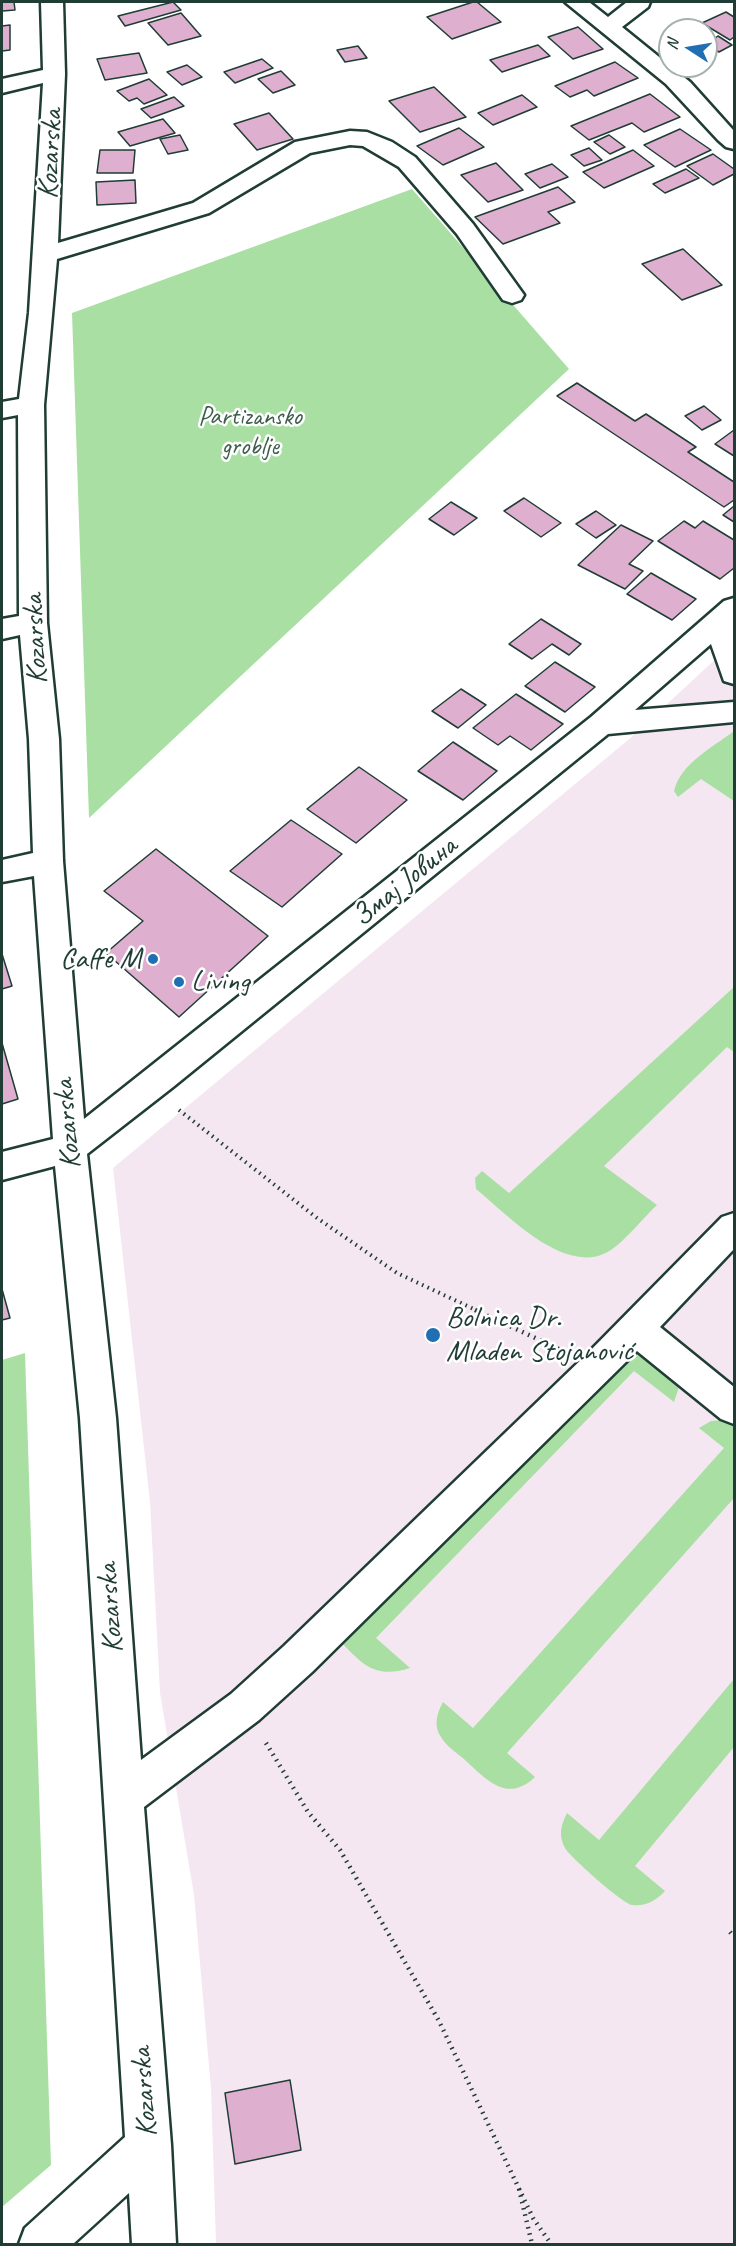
<!DOCTYPE html>
<meta charset="utf-8">
<style>
body{margin:0}
#map{position:relative;width:736px;height:2246px;overflow:hidden;background:#fff;font-family:Caveat,sans-serif}
canvas{display:block}
.frame{position:absolute;inset:0;border:3px solid #1f3d34;pointer-events:none}
.north{position:absolute;left:658px;top:18px;width:60px;height:60px;box-sizing:border-box;background:#fff;border:2px solid #a5b1ae;border-radius:50%;rotate:282deg;font-size:16px;font-weight:700;line-height:24px;text-align:center;color:#1f3d34}
.north::after{content:'';display:block;margin:auto;width:21px;height:27px;background:#1f6fb2;clip-path:polygon(50% 0,100% 100%,50% 72%,0 100%)}
</style>
<div id="map">
<canvas width="736" height="2246"></canvas>
<div class="frame"></div>
<div class="north">N</div>
</div>
<script>
const c = document.querySelector('canvas').getContext('2d');
c.lineJoin = 'round';
function fillPath(path, color) { c.fillStyle = color; c.fill(path, 'evenodd'); }
function strokePath(path, color, width, dash) { c.strokeStyle = color; c.lineWidth = width; c.lineCap = dash ? 'butt' : 'round'; c.setLineDash(dash || []); c.stroke(path); }
function label(font, color, halo, rows, align = 'center') {
  c.font = font + ' Caveat,sans-serif'; c.lineWidth = 5; c.setLineDash([]); c.textBaseline = 'middle'; c.strokeStyle = halo; c.fillStyle = color; for (const [text, x, y, turn = 0] of rows) {
    c.save(); c.translate(x, y); c.rotate((+turn || 0) * Math.PI / 180); c.textAlign = isNaN(turn) ? turn : align; if (halo) c.strokeText(text, 0, 0); c.fillText(text, 0, 0); c.restore();
  }
}
const built = new Path2D(`
 M734,642v1602h-518l-5,-155 -17,-194 -34,-202 -10,-191 -37,-334 515,-428z`);
const green = new Path2D(`
 M412,189l157,180 -480,449 -17,-505z
 M734,731v70l-33,-22 -23,18 -4,-6c7,-28 38,-43 60,-60z
 M734,987v65l-7,-5 -123,119 53,39c-15,14 -30,34 -46,45 -44,29 -103,-35 -135,-61l-1,-11 7,-7 27,22z
 M603,1351l41,5 32,23 3,8 -5,15 -40,-31 -258,267 34,30c-38,12 -49,-6 -74,-31v-30l242,-245z
 M25,1353l26,812 -49,42v-847z
 M725,1420l9,3v75l-227,255 28,24c-28,27 -49,2 -70,-17 -8,-7 -19,-14 -24,-23 -8,-11 -4,-24 2,-35l30,26 251,-280 -25,-20 12,-7z
 M734,1679v68l-99,119 30,25c-8,9 -20,16 -33,14 -10,-2 -62,-48 -67,-57 -7,-13 -4,-23 2,-35l32,27z`);
const building = new Path2D(`
 M2,2h12l1,8 -13,1z
 M173,2l8,8 -56,16 -7,-10z
 M473,2h4l24,20 -49,17 -25,-22z
 M726,12l8,5v20l-4,3 -28,-17z
 M181,13l20,23 -33,9 -20,-22z
 M10,25v25l-8,1v-25z
 M578,27l25,22 -30,10 -25,-22z
 M718,36l14,9 -13,7 -13,-8z
 M538,45l12,11 -48,16 -12,-12z
 M358,46l9,12 -22,4 -8,-12z
 M139,53l8,20 -42,7 -8,-21z
 M262,59l11,9 -38,15 -11,-11z
 M615,62l23,16 -44,18 -7,-6 -17,7 -15,-11z
 M187,65l15,12 -20,8 -15,-13z
 M281,71l14,14 -22,8 -15,-14z
 M149,79l18,16 -23,9 -7,-6 -8,3 -12,-10z
 M434,87l32,30 -46,15 -31,-31z
 M650,94l30,23 -36,15 -12,-9 -43,17 -18,-14z
 M522,95l15,12 -44,18 -15,-12z
 M174,97l10,9 -33,12 -10,-9z
 M269,113l24,26 -36,11 -23,-26z
 M163,119l12,14 -45,13 -12,-14z
 M459,128l25,19 -41,18 -26,-19z
 M680,129l31,21 -36,17 -31,-22z
 M180,135l8,15 -20,4 -8,-15z
 M609,135l16,12 -15,7 -16,-12z
 M589,148l13,12 -18,6 -13,-11z
 M100,150h35l-2,23h-36z
 M633,150l21,16 -50,22 -21,-16z
 M713,154l21,15v5l-21,11 -26,-19z
 M496,163l27,27 -35,12 -27,-27z
 M552,164l16,13 -28,11 -15,-14z
 M686,169l13,9 -34,15 -12,-9z
 M135,180l1,23 -39,2 -1,-23z
 M558,187l17,15 -27,10 12,11 -57,21 -28,-27z
 M683,249l39,36 -40,15 -40,-36z
 M577,383l58,38 11,-7 50,33 -8,5 46,30v18l-10,7 -167,-111z
 M704,406l17,14 -19,10 -17,-14z
 M734,430v26l-19,-12z
 M524,498l37,25 -20,14 -37,-26z
 M451,502l26,16 -23,17 -25,-16z
 M734,506v16l-11,-7z
 M596,511l20,14 -20,13 -20,-14z
 M684,521l11,7 8,-7 31,19v28l-14,11 -62,-38z
 M621,525l32,16 -24,23 14,7 -18,18 -47,-24z
 M651,573l45,26 -24,21 -45,-26z
 M541,619l40,25 -12,11 -17,-11 -20,15 -23,-15z
 M555,662l40,25 -30,25 -40,-26z
 M461,689l25,16 -28,23 -26,-17z
 M516,694l47,30 -32,26 -21,-14 -12,9 -25,-17z
 M453,742l44,29 -34,29 -45,-29z
 M359,767l48,33 -51,43 -49,-34z
 M291,820l51,34 -60,53 -52,-36z
 M156,849l112,87 -89,81 -73,-64 37,-32 -39,-30z
 M2,954l10,32 -10,3z
 M2,1043l16,56 -16,5z
 M2,1289l8,29 -8,2z
 M290,2080l11,70 -66,14 -10,-71z`);
const pathFar1 = new Path2D(`
 M179,1110l138,108 80,55 81,38`);
const path = new Path2D(`
 M475,1310l84,39
 M266,1743l42,69 32,38 99,171 94,197 18,26
 M730,1932l4,5
 M519,2189l13,55`);
const minor = new Path2D(`
 M41,2h22l2,72 -7,169 135,-40 102,-61 55,-11 17,1 25,10 23,15 58,67 51,71 -3,5 -9,3 -9,-3 -46,-66 -58,-67 -36,-21 -13,-1 -40,8 -101,60 -152,46 -13,146 3,218 12,116 4,122 21,258 507,-402 133,-116 10,-3v86l-10,-3 -13,-37 -76,66 99,-8v20l-126,12 -435,353 -86,67 29,264 25,342 90,-66 53,-48 301,-290 137,-139 12,-4v36l-74,78 74,60v37l-13,-5 -84,-68 -325,321 -53,48 -115,87 27,338 5,99h-44l-3,-51 -56,51h-54l6,-16 100,-91 -45,-719 -25,-252 -53,14v-28l51,-13 -19,-263 -32,6v-22l31,-7 -4,-114 -9,-104 -18,4v-20l17,-3 -1,-201 -16,3v-16l17,-3 10,-86 14,-230 -41,10v-14l41,-9z
 M565,2h24l19,15 19,-15h23l-2,5 -26,20 68,55 44,49v18l-8,-2 -8,-7 -52,-56z`);
const markers = [
 [153,959,6,"#1f6fb2"],
 [179,982,6,"#1f6fb2"],
 [433,1335,8,"#1f6fb2"]
];
const farParknames = [
 ["Partizansko",250,417],
 ["groblje",250,447]
];
const streetNames = [
 ["Kozarska",51,154,-87],
 ["Kozarska",36,639,-93],
 ["Змај Јовина",405,882,-39],
 ["Kozarska",68,1124,-95],
 ["Kozarska",111,1608,-94],
 ["Kozarska",145,2092,-94]
];
const poiNames = [
 ["Caffe M",141,959,"right"],
 ["Living",191,982],
 ["Bolnica Dr.",446,1318],
 ["Mladen Stojanović",446,1352]
];
fillPath(built, '#f5e7f1');
fillPath(green, '#a9dfa3');
fillPath(building, '#dfafd0');
strokePath(building, '#1f3d34', 1.5);
strokePath(minor, '#1f3d34', 5);
strokePath(pathFar1, '#1f3d34', 4, [1.5, 4.5]);
strokePath(path, '#1f3d34', 4.5, [1.5, 5]);
fillPath(minor, '#fff');
for (const [x, y, r, color] of markers) { const dot = new Path2D(); dot.arc(x, y, r, 0, 2 * Math.PI); c.fillStyle = color; c.fill(dot); strokePath(dot, '#fff', 2); }
label('26px', '#3b5d4a', '#fff', farParknames);
label('30px', '#1f3d34', '#fff', streetNames);
label('30px', '#1f3d34', '#fff', poiNames, 'left');
</script>
